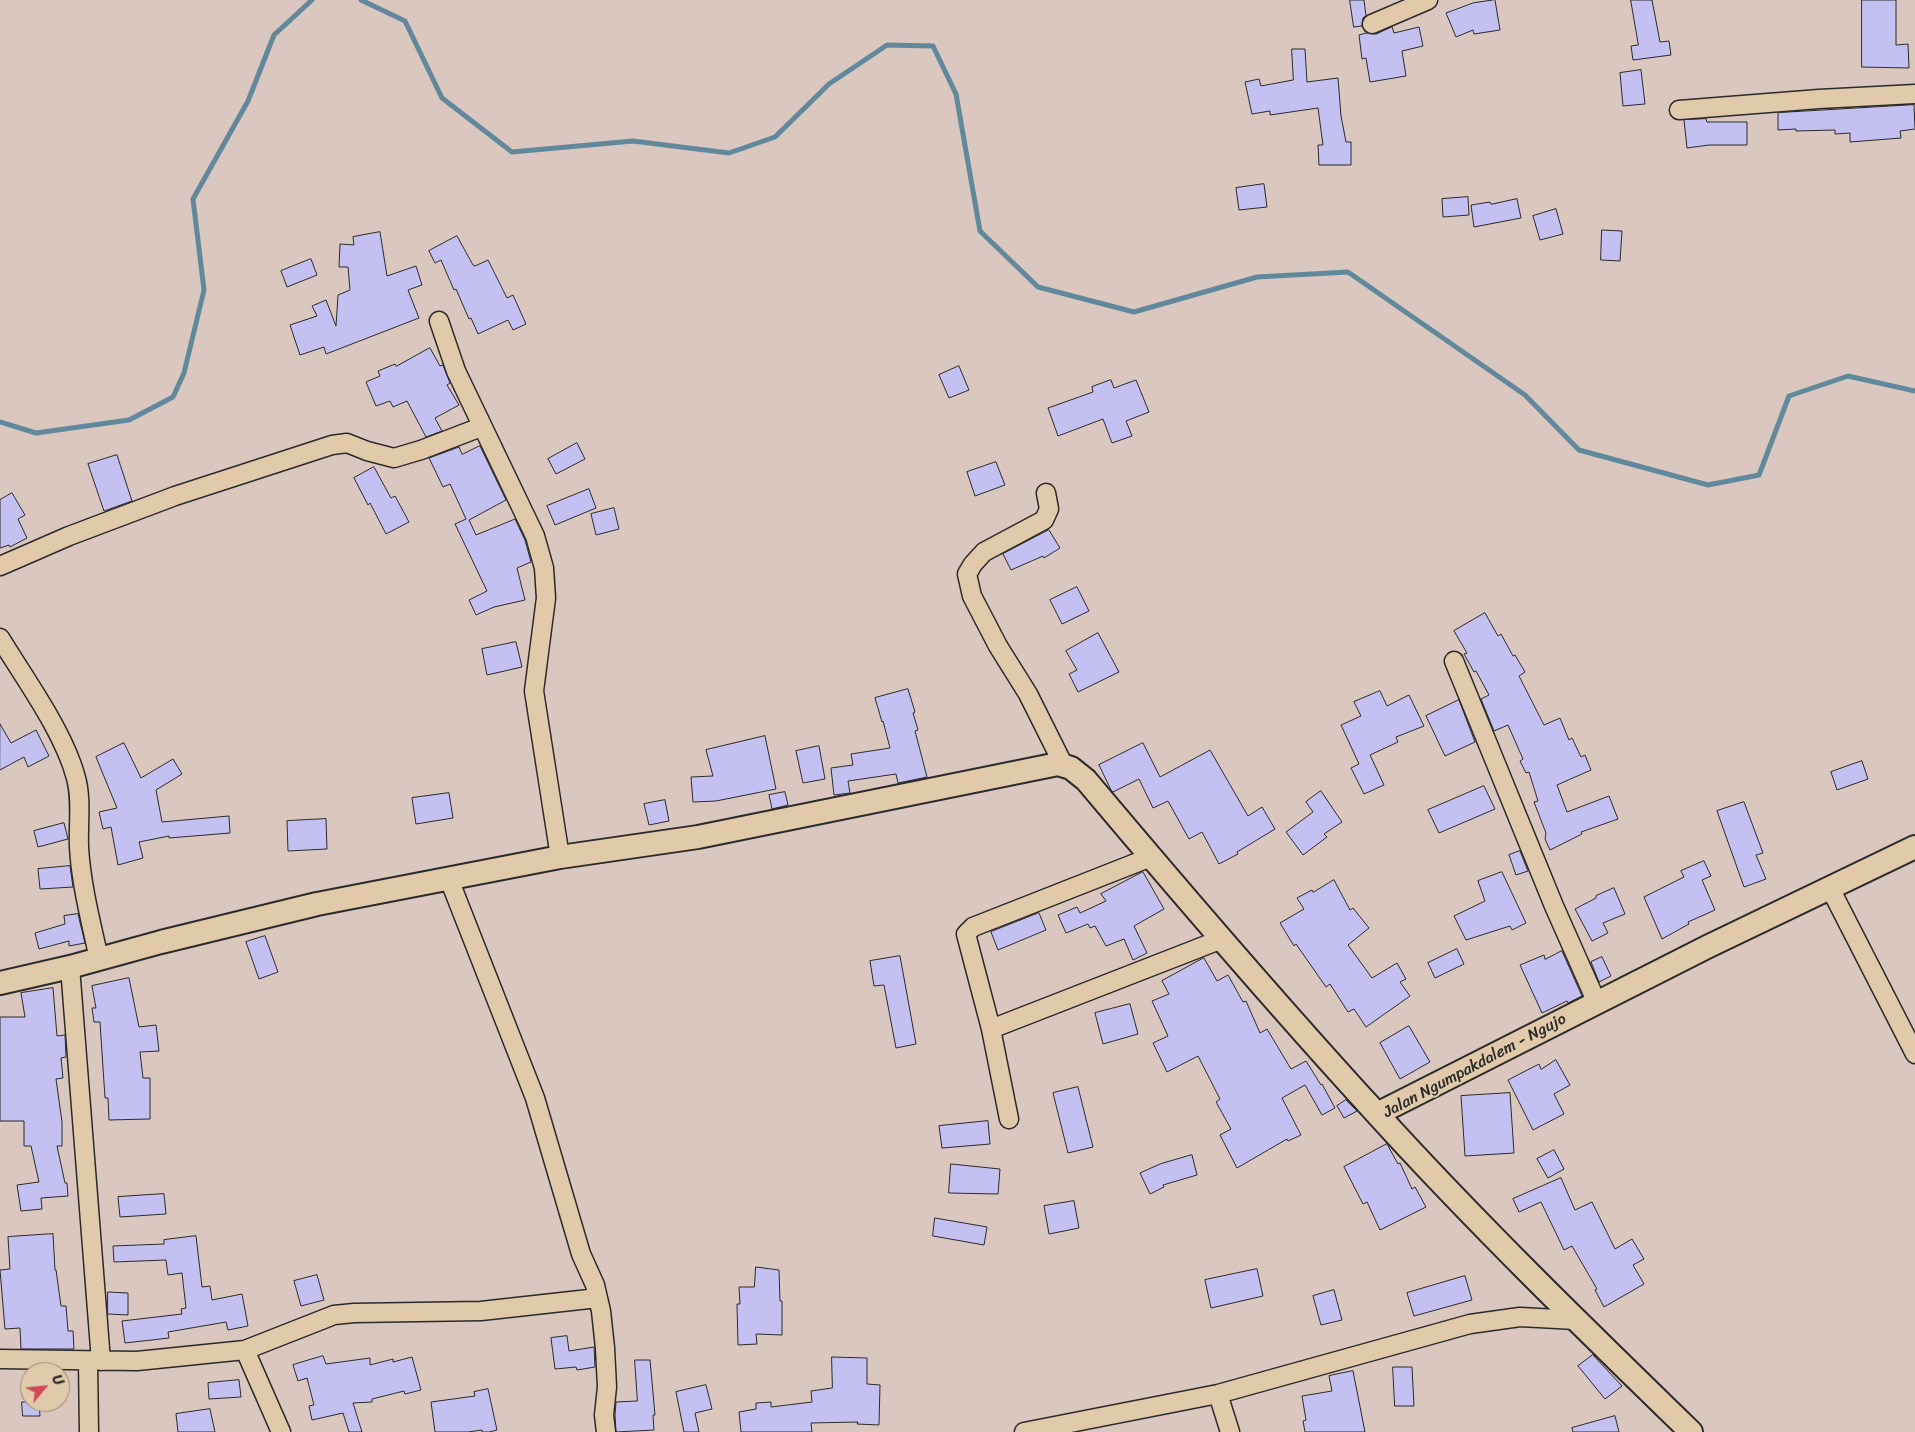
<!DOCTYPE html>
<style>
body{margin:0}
#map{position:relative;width:1915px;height:1432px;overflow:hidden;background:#d9c7c0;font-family:Sriracha,sans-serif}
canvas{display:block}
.north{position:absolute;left:20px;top:1362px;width:50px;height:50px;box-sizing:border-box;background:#e1caaa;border:1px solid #988a77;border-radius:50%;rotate:62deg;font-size:14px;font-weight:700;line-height:20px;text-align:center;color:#2b2b2b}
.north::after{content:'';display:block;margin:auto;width:18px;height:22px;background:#d1495b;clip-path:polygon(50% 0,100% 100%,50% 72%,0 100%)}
</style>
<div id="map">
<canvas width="1915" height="1432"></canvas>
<div class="north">U</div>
</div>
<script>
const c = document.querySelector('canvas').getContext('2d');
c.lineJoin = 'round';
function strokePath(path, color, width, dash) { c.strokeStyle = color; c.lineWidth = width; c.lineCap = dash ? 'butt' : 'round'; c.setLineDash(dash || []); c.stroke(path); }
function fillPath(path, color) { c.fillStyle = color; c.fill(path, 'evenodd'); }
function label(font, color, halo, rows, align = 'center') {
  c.font = font + ' Sriracha,sans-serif'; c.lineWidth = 4; c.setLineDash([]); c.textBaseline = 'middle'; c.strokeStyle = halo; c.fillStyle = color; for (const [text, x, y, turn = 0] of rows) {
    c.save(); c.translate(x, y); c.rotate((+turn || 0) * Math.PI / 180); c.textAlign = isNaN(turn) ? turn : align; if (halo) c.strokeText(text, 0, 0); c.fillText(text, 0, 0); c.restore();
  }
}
const stream = new Path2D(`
 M361,0l44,21 37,77 70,54 121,-11 96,12 46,-16 54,-53 58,-39 46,1 23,48 24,137 58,56 96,25 123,-35 91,-5 177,123 54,55 129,35 51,-10 30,-79 59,-20 67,15
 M0,422l36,11 93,-13 44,-23 11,-24 20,-83 -11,-91 55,-98 26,-66 38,-35`);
const building = new Path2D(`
 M1350,0h14l2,16 -3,2 -1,8 -8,1z
 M1495,0l5,30 -26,4 -1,-4 -17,7 -10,-24 27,-10z
 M1631,0h21l8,42 9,-1 2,14 -38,5 -2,-14 7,-1z
 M1862,0h34v45l12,-1 1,24 -47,-1z
 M1392,27l2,6 25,-6 4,19 -21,5 4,25 -36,6 -4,-24 -4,1 -3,-24 7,-2 10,1z
 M1292,49h13l2,33 31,-4 3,38 5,26h5v23h-32l-1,-20h5l-5,-37 -48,7v-4l-18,3 -7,-32 14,-3 2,7 32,-6z
 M1641,70l4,34 -22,2 -3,-33z
 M1914,105l1,24 -15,2 1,7 -51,4v-9l-15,1v-4l-39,1v-2l-18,1v-17z
 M1706,119l1,3h40v23h-38l-22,3 -3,-28z
 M1264,184l3,23 -28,3 -3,-22z
 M1468,197l1,18 -26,2 -1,-18z
 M1517,199l4,19 -47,9 -3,-22 19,-3 1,2z
 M1556,209l7,25 -23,6 -7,-24z
 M1602,230l20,1 -2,30 -19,-1z
 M380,232l7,44 29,-10 6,19 -14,5 11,28 -93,36 -2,-7 -24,8 -10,-30 27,-9 -5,-10 14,-6 10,26 2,-31 12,-5 -2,-23h-9l1,-23 14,1 -1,-8z
 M457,236l16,29 2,1 13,-6 19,38 6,-3 13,29 -13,6 -5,-10 -30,14 -7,-16 -2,1 -13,-30 -2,1 -13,-30 -6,3 -6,-12z
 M311,259l6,16 -30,12 -6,-16z
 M430,348l10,18 3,-1 7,18 -3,2 12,20 -24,13 7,13 -16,6 -19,-36 -14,6 -3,-6 -14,5 -10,-24 14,-6 -2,-5 17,-7 1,2z
 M959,366l10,24 -20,8 -10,-23z
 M1111,380l3,8 22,-8 13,32 -23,9 6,15 -20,7 -9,-24 -45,17 -10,-28 45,-16 -1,-5z
 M577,443l8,16 -29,15 -8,-15z
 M480,446l26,54 -37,20 7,15 39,-16 10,21 6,22 -14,6 8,32 -31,7 -18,8 -7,-15 18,-9 -32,-67 11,-5 -16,-35 -7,3 -14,-29 30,-11 3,7z
 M117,455l15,46 -28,10 -16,-47z
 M996,462l9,23 -30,11 -8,-24z
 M374,467l17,31 4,-2 14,26 -23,12 -16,-31 -2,2 -14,-27z
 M589,489l7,19 -41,17 -8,-19z
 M12,493l13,22 -7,4 9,19 -17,9 -1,-2 -9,3v-48z
 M614,508l5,21 -23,6 -5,-21z
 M1049,530l11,18 -16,10 -1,-2 -32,14 -8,-16z
 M1077,587l12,24 -27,13 -12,-24z
 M1485,613l13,23 3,-2 12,22 2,-1 10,17 -6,4 25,49 16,-7 9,22 3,-2 9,19 4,-2 6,15 -34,15 10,27 42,-16 9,23 -37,13 1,2 -32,16 -5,-11 1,-6 -12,-31 4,-1 -9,-29 -3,1 -6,-12 3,-2 -15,-34 -14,6 -13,-32 8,-4 -13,-24 -2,1 -10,-18 3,-1 -13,-22z
 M1098,633l21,39 -41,20 -9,-18 8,-4 -11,-19z
 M516,642l6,25 -35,8 -5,-26z
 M908,689l7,23 -2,1 5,17 -3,1 12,46 -29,6 -2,-9 -48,7 2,12 -16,2 -3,-27 22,-3 -2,-11 39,-6 -7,-27 -1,1 -7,-24z
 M1380,691l7,15 22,-11 15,31 -28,11 2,5 -28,13 14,30 -20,9 -13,-26 8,-4 -18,-39 20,-9 -7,-14z
 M1459,700l16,42 -30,14 -19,-40z
 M0,724l11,19 25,-13 13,26 -21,11 -4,-10 -24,13z
 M765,736l11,53 -60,12 -23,1 -2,-25 22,-1 -7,-26z
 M124,743l17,35 32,-19 9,15 -26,16 6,32 67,-6 1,17 -61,5v-2l-30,6 4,16 -25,7 -7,-38 -8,2 -4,-17 18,-4 -21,-51z
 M1143,743l17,34 50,-27 38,66 14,-9 13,22 -38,23 1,2 -19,10 -17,-32 -13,7 -21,-38 -15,7 -14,-29 -26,13 -2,-2 -12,-25z
 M819,746l6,33 -22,4 -7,-32z
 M1862,761l6,18 -31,11 -6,-18z
 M1484,786l11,23 -56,24 -11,-23z
 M1321,791l21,31 -18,12 3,3 -24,18 -17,-23 27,-20 -7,-10z
 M785,792l3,13 -16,4 -3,-14z
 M449,793l4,25 -37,6 -4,-26z
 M665,800l4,21 -20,4 -5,-21z
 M1744,802l19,51 -7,2 10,24 -22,8 -27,-76z
 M326,819l1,30 -39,2 -1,-30z
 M64,823l4,16 -30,8 -4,-16z
 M1520,851l8,20 -12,4 -7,-20z
 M1704,861l7,15 -9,4 13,30 -27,12 1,2 -27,15 -18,-42 40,-20 -3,-6z
 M70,866l3,21 -33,2 -2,-20z
 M1143,872l21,37 -30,17 13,27 -14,7 -9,-21 -18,7 -11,-20 -5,2 -2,-4 -22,9 -8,-18 19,-8 3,6 26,-12 -5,-7z
 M1502,872l24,51 -14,7 -2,-4 -44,14 -12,-24 31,-15 -7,-20z
 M1334,880l16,30 3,-2 16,20 -21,17 24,33 25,-15 9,16 -6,3 10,14 -44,31 -12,-18 -6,3 -18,-28 -4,3 -30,-43 -2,2 -14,-23 24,-14 -7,-11 15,-8 1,2z
 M1614,888l11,26 -22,9 5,10 -16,8 -17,-32 21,-11v-2z
 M1039,913l7,17 -48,20 -7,-18z
 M78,914l7,29 -16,3v-5l-30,8 -4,-16 30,-9 -1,-8z
 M265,936l13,36 -19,7 -13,-37z
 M1457,949l7,15 -29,14 -7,-15z
 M1562,951l20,45 -14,7 -1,-2 -25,12 -22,-48 24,-10 1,4z
 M900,956l16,88 -20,4 -12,-63 -10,1 -4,-25z
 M1602,957l9,19 -12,6 -8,-20z
 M1204,958l13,23 11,-6 15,27 3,-1 14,32 7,-4 24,40 15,-8 15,24 1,-1 13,24 -13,7 -17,-30 -23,13 19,37 -13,6 -1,-2 -50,29 -17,-33 11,-6 -15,-27 4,-3 -22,-43 -31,16 -14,-29 15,-7 -16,-35 17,-7 -7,-13z
 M129,978l10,49 17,-2 3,26 -19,1 3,26h7v41l-41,1 -1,-22h-3l-5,-76h-6l-2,-14h4l-4,-22z
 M53,988l4,48 8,-1 1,22 -5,1 2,20 -7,1 6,43v24h-5l8,37h2l1,13 -27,2 1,11 -21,2 -4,-26 22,-3 -8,-36h-7v-25h-24v-104h25l-4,-24z
 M1130,1004l8,30 -35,10 -8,-31z
 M1409,1026l21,36 -30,17 -20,-36z
 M1556,1060l14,25 -16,9 10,20 -31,16 -25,-50 31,-16 2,5z
 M1078,1087l15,60 -25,6 -15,-60z
 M1510,1093l4,60 -49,3 -4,-60z
 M1346,1100l11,11 -13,7 -7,-12z
 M988,1121l2,23 -48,4 -3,-22z
 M1387,1144l11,20 2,-1 12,26 3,-2 11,20 -46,23 -13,-28 -4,2 -19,-37z
 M1554,1150l10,19 -16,9 -11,-19z
 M1192,1155l5,20 -34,10 1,2 -14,7 -10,-21 20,-9z
 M951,1164l49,5 -2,25 -49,-1z
 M1561,1178l14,32 17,-8 23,47 17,-10 12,20 -11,6 11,19 -40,23 -9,-17 2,-1 -25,-43 -8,4 -23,-48 -22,10 -6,-13z
 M164,1194l2,20 -46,3 -2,-20z
 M1074,1201l5,27 -30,6 -5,-28z
 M935,1218l52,9 -3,18 -51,-9z
 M53,1234l2,36h1l5,36h5l2,25h5l1,18h-53l-1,-21 -15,1 -5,-59 10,-1 -2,-32z
 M196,1236l6,51 8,-1 2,14 30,-6 6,32 -20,4 -2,-8 -58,10 1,6 -44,5 -3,-22 60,-7 -1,-5 5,-1 -4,-35 -14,2 -2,-15 -52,2 -1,-16 51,-2v-4z
 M756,1267l23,3 1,31h2v34l-26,-1 1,10 -19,1 -1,-41h3l-1,-17h15z
 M1257,1269l6,27 -52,12 -6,-28z
 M317,1275l7,25 -23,6 -7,-25z
 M1465,1276l7,24 -58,16 -7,-23z
 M1334,1290l8,30 -21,5 -8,-29z
 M108,1292l20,1v22l-20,-1z
 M567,1336l2,15 25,-4 1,20 -18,3 -1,-3 -21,2 -4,-31z
 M1593,1355l29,31 -17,13 -27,-33z
 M323,1356l3,8 44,-6v7l23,-6v3l19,-5 9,33 -16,4 -1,-3 -32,8v3l-19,1 9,29h-13l-6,-19 -31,7 -3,-14 5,-1 -7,-27 -9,3 -5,-16z
 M832,1357l35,1v26l13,1 -1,40 -22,-1 1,-2 -47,1 1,9h-71l-2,-20 17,-3v-6l15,-1v5l41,-5 -1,-11 21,-3z
 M635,1360h15l5,55h-2l1,15 -38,2 -1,-17 1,-13 21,-1z
 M1393,1367h19l2,39h-19z
 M1353,1371l12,61h-60l-2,-11 3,-1 -4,-24 30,-5 -3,-15z
 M239,1380l2,17 -32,2 -1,-16z
 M706,1385l6,24 -17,4 4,19h-15l-8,-40z
 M488,1389l9,41 -8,2h-7v-2l-14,2h-33l-4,-30 44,-6 -1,-4z
 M22,1402h17l1,14h-17z
 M210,1409l5,23h-37l-2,-18z
 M1615,1416l4,16h-46l-1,-4z`);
const minor = new Path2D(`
 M1372,24l56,-24
 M1679,110l140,-11 96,-5
 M439,321l17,50 79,165 9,32 2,30 -12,93 26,166
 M1046,493l3,16 -5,11 -60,32 -11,12 -6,10 5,22 26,50 30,48 36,72
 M0,566l69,-30 106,-40 157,-51 15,-2 20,8 27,7 27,-8 60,-23
 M0,638c25,41 64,94 76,140 6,22 2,46 3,69 2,37 12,75 20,112
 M1454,661l100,245 43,97
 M449,879l86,219 46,156 14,31 6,26 4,37 2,39 -3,28 2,17
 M1830,888l85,166
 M70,967l31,394
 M991,1029l231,-90
 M1009,1119l-18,-90 -25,-95 7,-7 178,-70
 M245,1350l89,-35 20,-2 127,-2 117,-13
 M0,1359l137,2 108,-11 36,82
 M88,1361l1,71
 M1218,1394l12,38
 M1024,1432l194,-38 252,-70 50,-7 56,3`);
const tertiary = new Path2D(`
 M0,983l70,-16 91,-25 156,-38 243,-47 138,-20 360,-73 13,4 15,12c95,113 191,225 291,334 100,110 207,214 314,318
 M1377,1114l332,-168 206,-99`);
const streetNames = [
 ["Jalan Ngumpakdalem - Ngujo",1475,1066,-28]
];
strokePath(stream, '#61899b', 5);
fillPath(building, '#c5c0f2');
strokePath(building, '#2b2b2b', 1);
strokePath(minor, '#2b2b2b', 21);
strokePath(tertiary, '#2b2b2b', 26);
strokePath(minor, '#e1caaa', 18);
strokePath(tertiary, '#e1caaa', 22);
label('16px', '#2b2b2b', '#e1caaa', streetNames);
</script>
